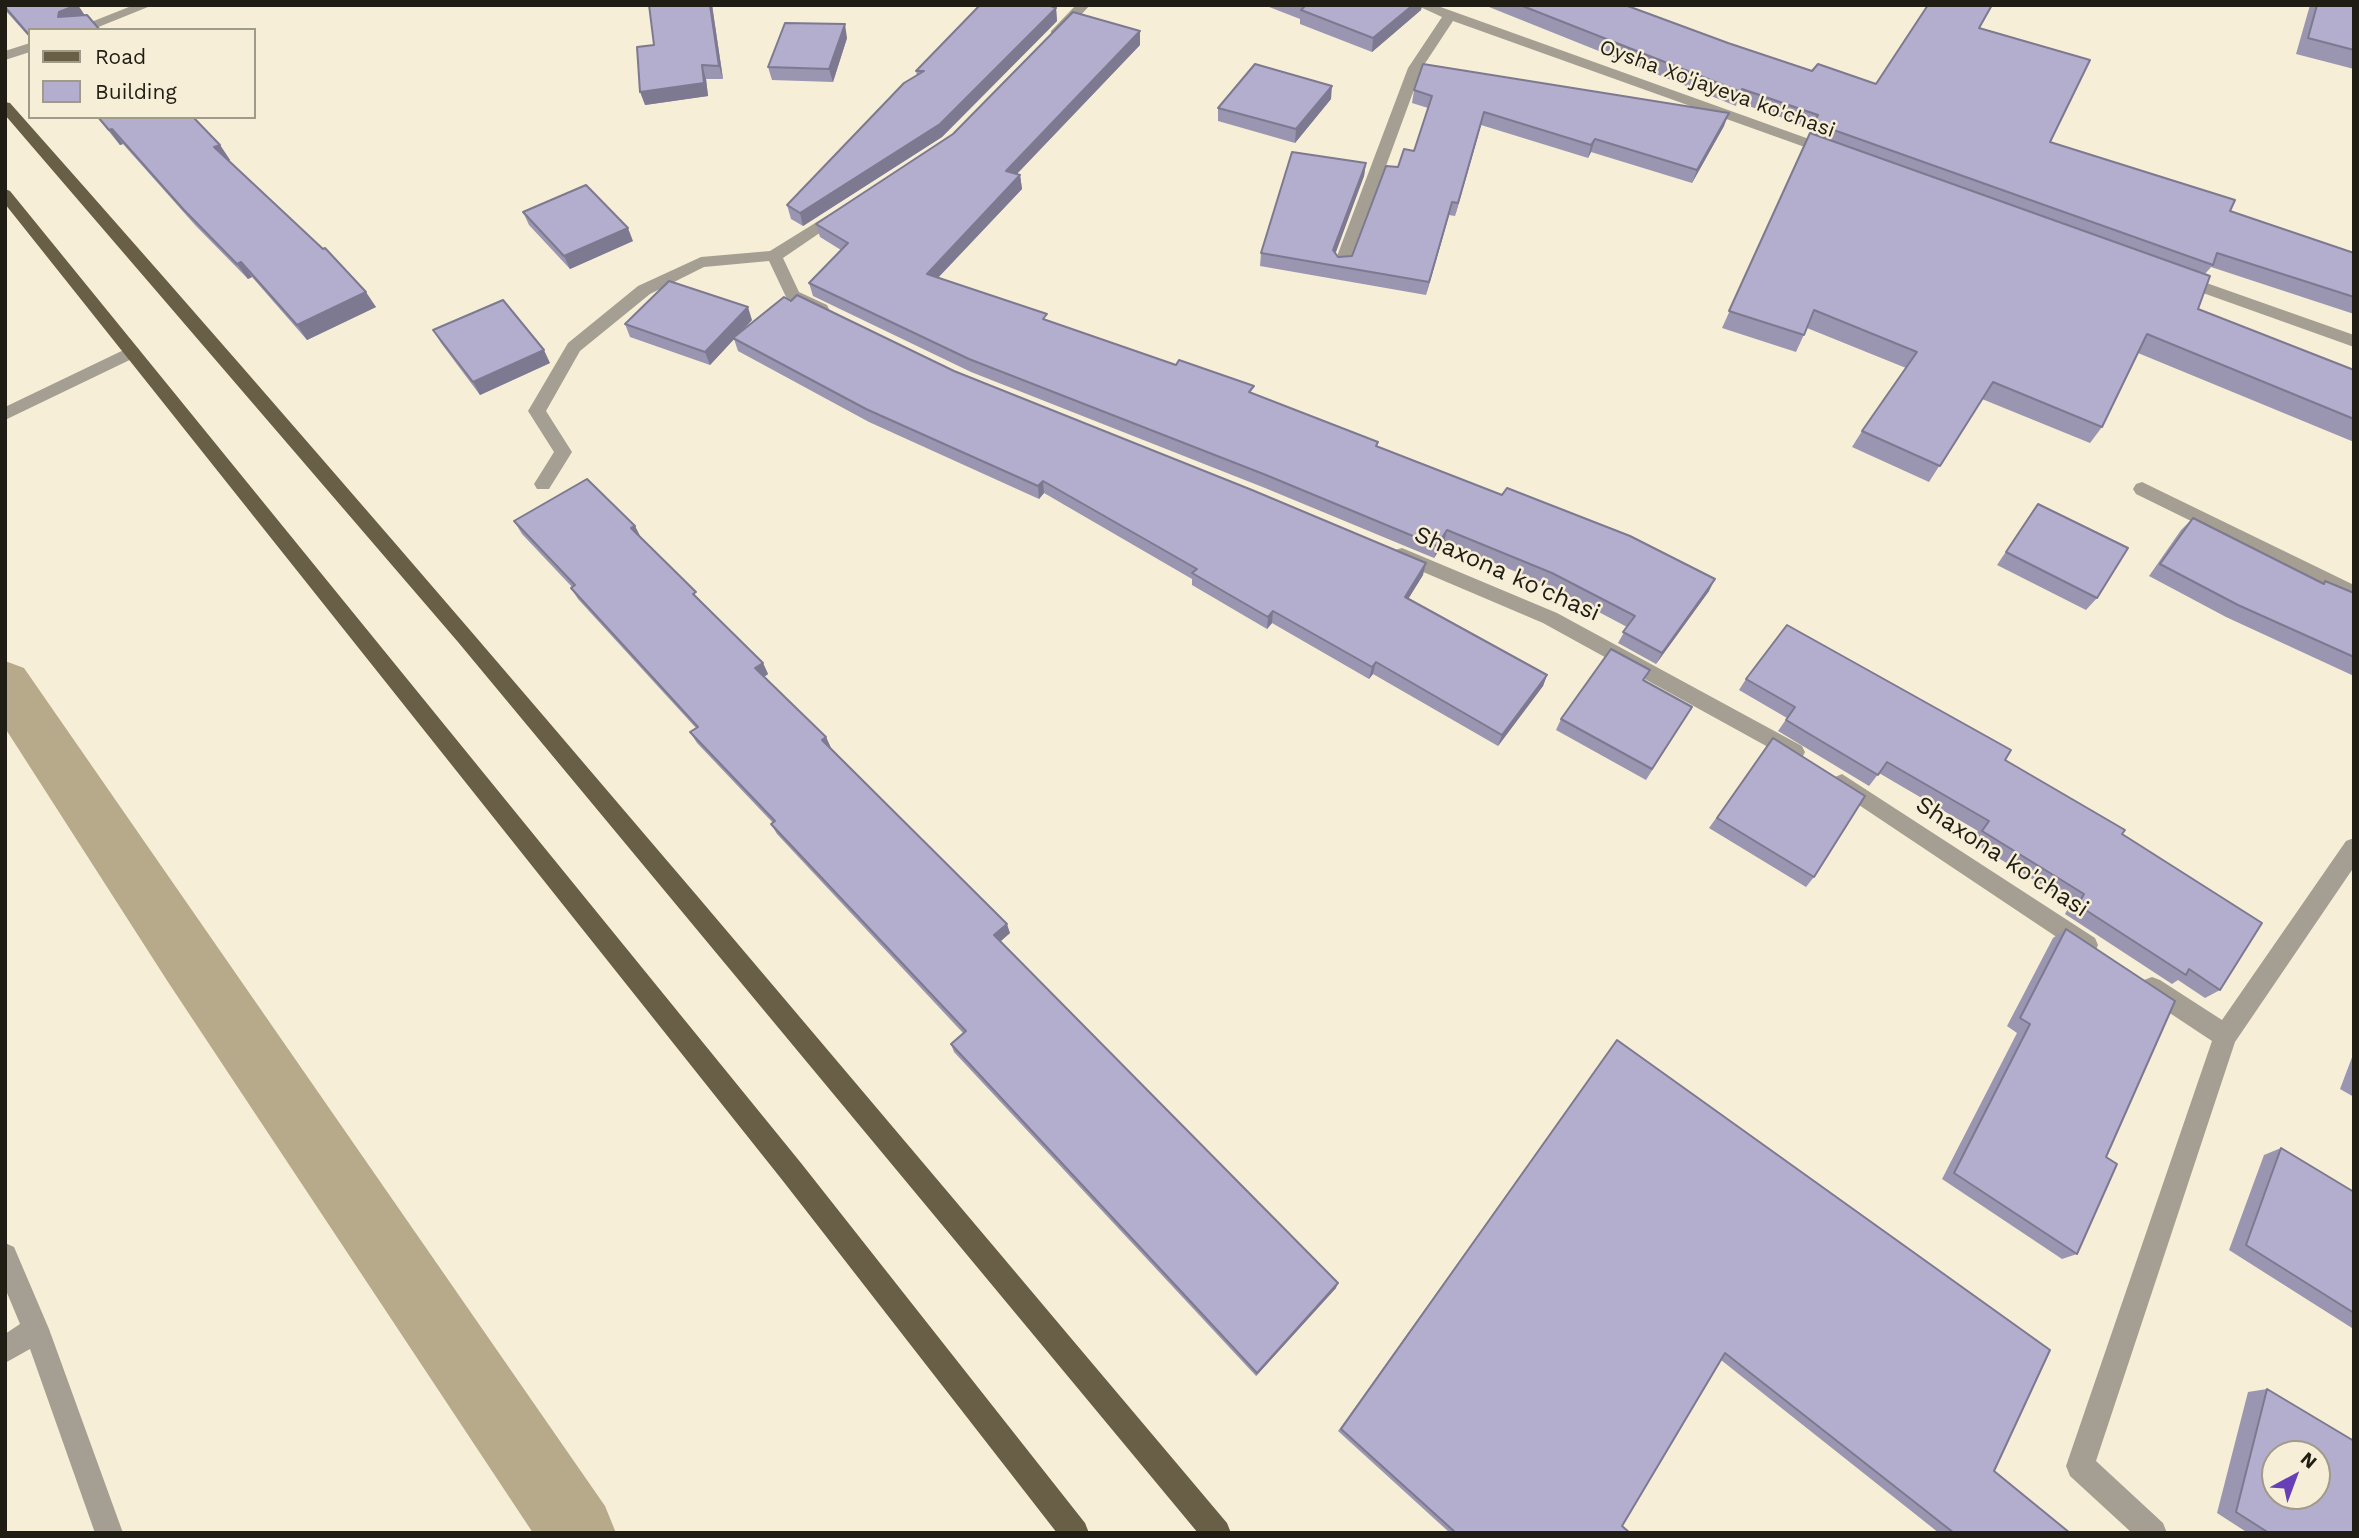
<!DOCTYPE html>
<style>
body{margin:0}
#map{position:relative;width:2359px;height:1538px;overflow:hidden;background:#f6eed6;font-family:"Work Sans",sans-serif}
canvas{display:block}
.frame{position:absolute;inset:0;border:7px solid #201d15;pointer-events:none}
.legend{position:absolute;left:28px;top:28px;width:228px;height:91px;box-sizing:border-box;background:#f6eed6;border:2px solid #a09a89;margin:0;padding:9px 12px;list-style:none;font-size:21px;color:#201d15}
.legend li{display:flex;align-items:center;gap:14px;height:35px}
.legend b{width:35px;border:2px solid #a09a89}
.north{position:absolute;left:2261px;top:1440px;width:70px;height:70px;box-sizing:border-box;background:#f6eed6;border:2px solid #a09a89;border-radius:50%;rotate:41deg;font-size:19px;font-weight:700;line-height:28px;text-align:center;color:#201d15}
.north::after{content:'';display:block;margin:auto;width:24px;height:32px;background:#6740b8;clip-path:polygon(50% 0,100% 100%,50% 72%,0 100%)}
</style>
<div id="map">
<canvas width="2359" height="1538"></canvas>
<div class="frame"></div>
<ul class="legend">
<li><b style="height:9px;background:#685f46"></b>Road</li>
<li><b style="height:19px;background:#b3adce"></b>Building</li>
</ul>
<div class="north">N</div>
</div>
<script>
const c = document.querySelector('canvas').getContext('2d');
c.lineJoin = 'round';
function fillPath(path, color) { c.fillStyle = color; c.fill(path, 'evenodd'); }
function strokePath(path, color, width, dash) { c.strokeStyle = color; c.lineWidth = width; c.lineCap = dash ? 'butt' : 'round'; c.setLineDash(dash || []); c.stroke(path); }
function label(font, color, halo, rows, align = 'center') {
  c.font = font + ' "Work Sans",sans-serif'; c.lineWidth = 5; c.setLineDash([]); c.textBaseline = 'middle'; c.strokeStyle = halo; c.fillStyle = color; for (const [text, x, y, turn = 0] of rows) {
    c.save(); c.translate(x, y); c.rotate((+turn || 0) * Math.PI / 180); c.textAlign = isNaN(turn) ? turn : align; if (halo) c.strokeText(text, 0, 0); c.fillText(text, 0, 0); c.restore();
  }
}
const canal = new Path2D(`
 M5,661l19,7 581,838 11,27h-83l-365,-551 -163,-254z`);
const minor = new Path2D(`
 M134,5h19l-62,25h-20z
 M1076,5h14l-29,32h-10v-6z
 M1416,5h19l402,144 2,3 -7,4 -5,-1 -374,-134 -31,47 -72,196 -2,4h-12l-2,-4 74,-196 34,-51z
 M30,43v9l-25,8v-9z
 M841,207l5,2 3,3 -3,3 -63,43 16,34 28,13 2,4 -2,4h-12l-28,-14 -18,-38 -65,6 -54,27 -70,57 -34,60 26,41 -23,37h-12l-3,-5 20,-32 -26,-41 40,-68 70,-57 63,-29 69,-6z
 M2181,274l173,61v12l-179,-64 -2,-4z
 M132,346l6,2 2,4 -2,4 -133,64v-13z
 M2142,482l212,103v16l-218,-107 -3,-5 3,-5z
 M1402,548l155,65 245,133 3,6 -3,6 -7,3 -7,-3 -245,-135 -148,-63 -2,-5 2,-5z
 M1842,774l253,164 3,7 -3,7 -8,3 -8,-3 -244,-163 -4,-6 4,-6z
 M2354,838v29l-119,175 -139,419 67,62 4,10h-35l-62,-57 -4,-10 146,-425 -68,-45 -4,-8 4,-8 8,-3 8,3 62,40 124,-179z
 M5,1243l9,4 35,82 74,204h-28l-65,-184 -25,14v-29l15,-10 -15,-36z`);
const major = new Path2D(`
 M5,102l5,1c414,466 815,943 1217,1420l4,10h-33l-740,-891 -453,-527z
 M5,189l5,2 791,972 284,360 4,10h-32l-274,-352 -778,-977z`);
const wall = new Path2D(`
 M5,5l80,10 -55,15v8l-25,-28z
 M649,5h63l11,74h-17l2,17 -63,9 9,-60z
 M1264,5h158l-1,5 -49,42 -72,-28v-5z
 M1484,5h141l103,38 84,28 64,13 103,-56 71,114 180,69 124,42v61l-143,-47 -6,7 -7,35 156,61v72l-216,-89 -36,74 -12,16 -108,-44 -53,83 -77,-35 10,-16 44,-63 -99,-40 -11,24 -74,-24 90,-200 -75,-26 -1,4z
 M2310,5h44v64l-58,-15z
 M1056,8l1,13 -115,116 -139,89 -12,-7 -4,-14 130,-129 -1,-5z
 M847,38l-14,44 -61,-2 -4,-13z
 M1140,45l-123,129 3,1 2,14 -84,89 110,43 205,73 456,197 -53,73 -38,-21 9,-16 -79,-42 -104,-43 -10,16 -169,-70 -294,-116 -158,-76 -4,-13 32,-33 -21,-13 -4,-13z
 M1414,90l310,36 -32,57 -101,-31 -3,6 -107,-33 -26,91 -6,-1 -23,80 -166,-29 1,-13 105,-90 -2,13 -29,77 3,4 14,-1 62,-105 14,-43 -16,-5z
 M1331,99l-36,44 -77,-22v-13z
 M97,117h96l27,28 10,15 -1,1 147,146 -69,33 -55,-63 -4,2 -53,-54 -72,-81 -3,1z
 M523,212l110,29 -63,28 -41,-44z
 M752,320l-12,12 214,39 469,204 -15,24 139,76 -4,11 -45,60 -125,-72 -4,5 -97,-56 -5,6 -75,-44v-6l-148,-86 -5,6 -170,-77 -131,-71 -4,-12 -24,26 -80,-28 -5,-13z
 M433,330l117,33 -70,32 -39,-52z
 M2038,504l59,94 -11,12 -89,-45 32,-48z
 M2193,518l130,65 2,-2 29,12v83l-128,-59 -77,-41 32,-46z
 M514,521l121,5 6,12 59,62 63,63 5,11 -4,3 62,60 5,11 179,185 -10,9 336,346 -80,88 -302,-324 -3,-8 12,-11 -186,-199 -6,-10 2,-1 -76,-80 -7,-11 6,-4 -118,-129 -7,-11 1,-1 -50,-53z
 M1746,679l259,81 117,74 98,156 -15,8 -27,-18 -6,4 -107,-70 6,-11 -100,-62 7,-10 -99,-58 -10,13 -91,-55 9,-13 -48,-28z
 M1644,681l48,26 -46,73 -90,-50 5,-11z
 M1773,738l41,139 -8,10 -97,-59z
 M2066,929l40,228 -29,97 -15,5 -120,-80 75,-146 -10,-7 46,-88z
 M1617,1040l377,431 76,62h-131l-218,-173 -99,166 8,7h-180l-112,-102z
 M2354,1052v45l-14,-8z
 M2281,1148l73,44v136h-2l-123,-78 35,-95z
 M2267,1389l87,144h-106l-31,-20 31,-121z`);
const shadedWall = new Path2D(`
 M78,5l10,15 -30,-3 1,-5z
 M710,5h2l11,74 -4,-13z
 M1045,5h13l-2,3 1,13 -115,116 -139,89 -3,-13z
 M1413,5h9l-1,5 -49,42 1,-14z
 M845,24l2,14 -14,44 -4,-13z
 M1140,31v14l-133,139 -1,-13z
 M702,65l4,14 2,17 -63,9 -5,-13z
 M1332,86l-1,13 -36,44 1,-14z
 M1484,112l-3,13 -26,91 3,-13z
 M1729,113l-5,13 -32,57 5,-13z
 M112,129l11,15 -3,1 -11,-15z
 M1595,139l-4,13 -3,6 3,-13z
 M220,145l10,15 -5,2 -11,-15z
 M1366,163l-2,13 -32,87 1,-13z
 M1020,175l2,14 -93,98 -2,-13z
 M1452,202l-3,13 -23,80 3,-13z
 M628,228l5,13 -63,28 -6,-13z
 M241,262l11,15 -4,2 -11,-15z
 M366,292l10,15 -69,33 -10,-15z
 M748,307l4,13 -42,45 -5,-13z
 M544,350l6,13 -70,32 -7,-13z
 M1043,481l1,12 -5,6 -1,-13z
 M635,526l6,12 -10,-10z
 M1447,530l-3,12 -10,16 3,-12z
 M1426,563l-3,12 -21,34 3,-12z
 M1715,579l-6,12 -53,73 6,-11z
 M1273,611l-1,12 -5,6 1,-12z
 M1376,662l-3,12 -4,5 3,-12z
 M763,663l5,11 -7,5 -6,-11z
 M1547,675l-4,11 -45,60 4,-11z
 M826,737l5,11 -9,-8z
 M1007,924l3,9 -14,12 -2,-10z
 M1338,1283l-2,5 -80,88 1,-3z`);
const building = new Path2D(`
 M5,5h72l-18,7 -1,5 29,-2 13,15h-70v6l-25,-29z
 M649,5h61l9,61 -17,-1 2,18 -64,9 -3,-45 17,-2z
 M980,5h68l8,3 -116,116 -140,89 -13,-8 117,-122 20,-12h-8z
 M1300,5h113l-40,33 -72,-28 3,-3z
 M1520,5h105l103,38 84,28 6,-7 58,20 52,-79h64l-13,23 111,32 -40,82 185,58 -5,11 124,42v44l-137,-44 -4,12 -399,-142 4,-8 -76,-26 -1,3z
 M2317,5h37v45l-46,-12z
 M1073,12l67,19 -134,140 14,4 -93,99 120,40 -4,5 133,46 3,-5 75,26 -5,6 129,50 -2,4 126,49 5,-7 123,48 85,43 -53,74 -39,-21 12,-16 -83,-43 -105,-43 -10,16 -171,-71 -297,-116 -160,-76 39,-40 -32,-19 137,-90z
 M785,23l60,1 -16,45 -61,-2z
 M1255,64l77,22 -36,43 -78,-21z
 M1423,64l306,49 -32,57 -102,-31 -4,6 -107,-33 -26,91 -6,-1 -23,80 -168,-29 31,-101 74,11 -33,87 5,7 14,-1 34,-90 12,1 6,-18 10,2 18,-55 -18,-6z
 M98,117h95l27,28 -6,2 109,102 2,-1 41,44 -69,33 -56,-63 -4,2 -53,-54 -72,-81 -3,1z
 M1810,133l400,143 -12,33 156,61v49l-207,-85 -45,93 -109,-45 -53,84 -78,-35 55,-79 -103,-42 -10,25 -75,-24z
 M586,185l42,43 -64,28 -41,-44z
 M669,281l79,26 -43,45 -80,-28z
 M797,295l157,76 298,119 174,73 -21,34 142,78 -45,60 -126,-73 -4,5 -99,-56 -5,6 -76,-44 5,-4 -154,-88 -5,5 -172,-77 -133,-71 51,-41 7,4z
 M503,300l41,50 -71,32 -40,-52z
 M587,479l48,47 -4,2 65,64 -3,2 70,69 -8,5 71,69 -4,3 185,184 -13,11 344,348 -81,90 -306,-329 15,-13 -195,-207 4,-3 -85,-89 8,-5 -127,-139 4,-3 -61,-64z
 M2038,504l90,44 -31,50 -91,-46z
 M2193,518l131,66 1,-3 29,12v64l-116,-52 -78,-41z
 M1787,625l224,125 -6,10 120,70 -3,4 140,89 -42,67 -31,-21 -3,6 -108,-70 6,-11 -102,-63 7,-10 -102,-59 -9,13 -92,-55 9,-13 -49,-28z
 M1611,649l39,21 -7,10 49,27 -40,62 -91,-50z
 M1773,738l92,58 -51,81 -97,-59z
 M2066,929l109,72 -69,156 11,7 -40,90 -123,-81 76,-149 -10,-6z
 M1617,1040l433,310 -56,121 76,62h-116l-229,-180 -103,173 8,7h-174l-115,-104z
 M2281,1148l73,44v121l-108,-68z
 M2267,1389l87,52v92h-85l-33,-21zM2275,1454h42v42h-42z`);
const farStreetnames = [
 ["Oysha Xo'jayeva ko'chasi",1717,89,20]
];
const streetNames = [
 ["Shaxona ko'chasi",1507,574,24],
 ["Shaxona ko'chasi",2002,857,33]
];
fillPath(canal, '#b6aa8a');
fillPath(minor, '#a49f92');
fillPath(major, '#685f46');
fillPath(wall, '#9a95b1');
fillPath(shadedWall, '#7d7990');
fillPath(building, '#b3adce');
strokePath(building, '#7d7990', 2);
label('21px', '#201d15', '#f6eed6', farStreetnames);
label('24px', '#201d15', '#f6eed6', streetNames);
</script>
